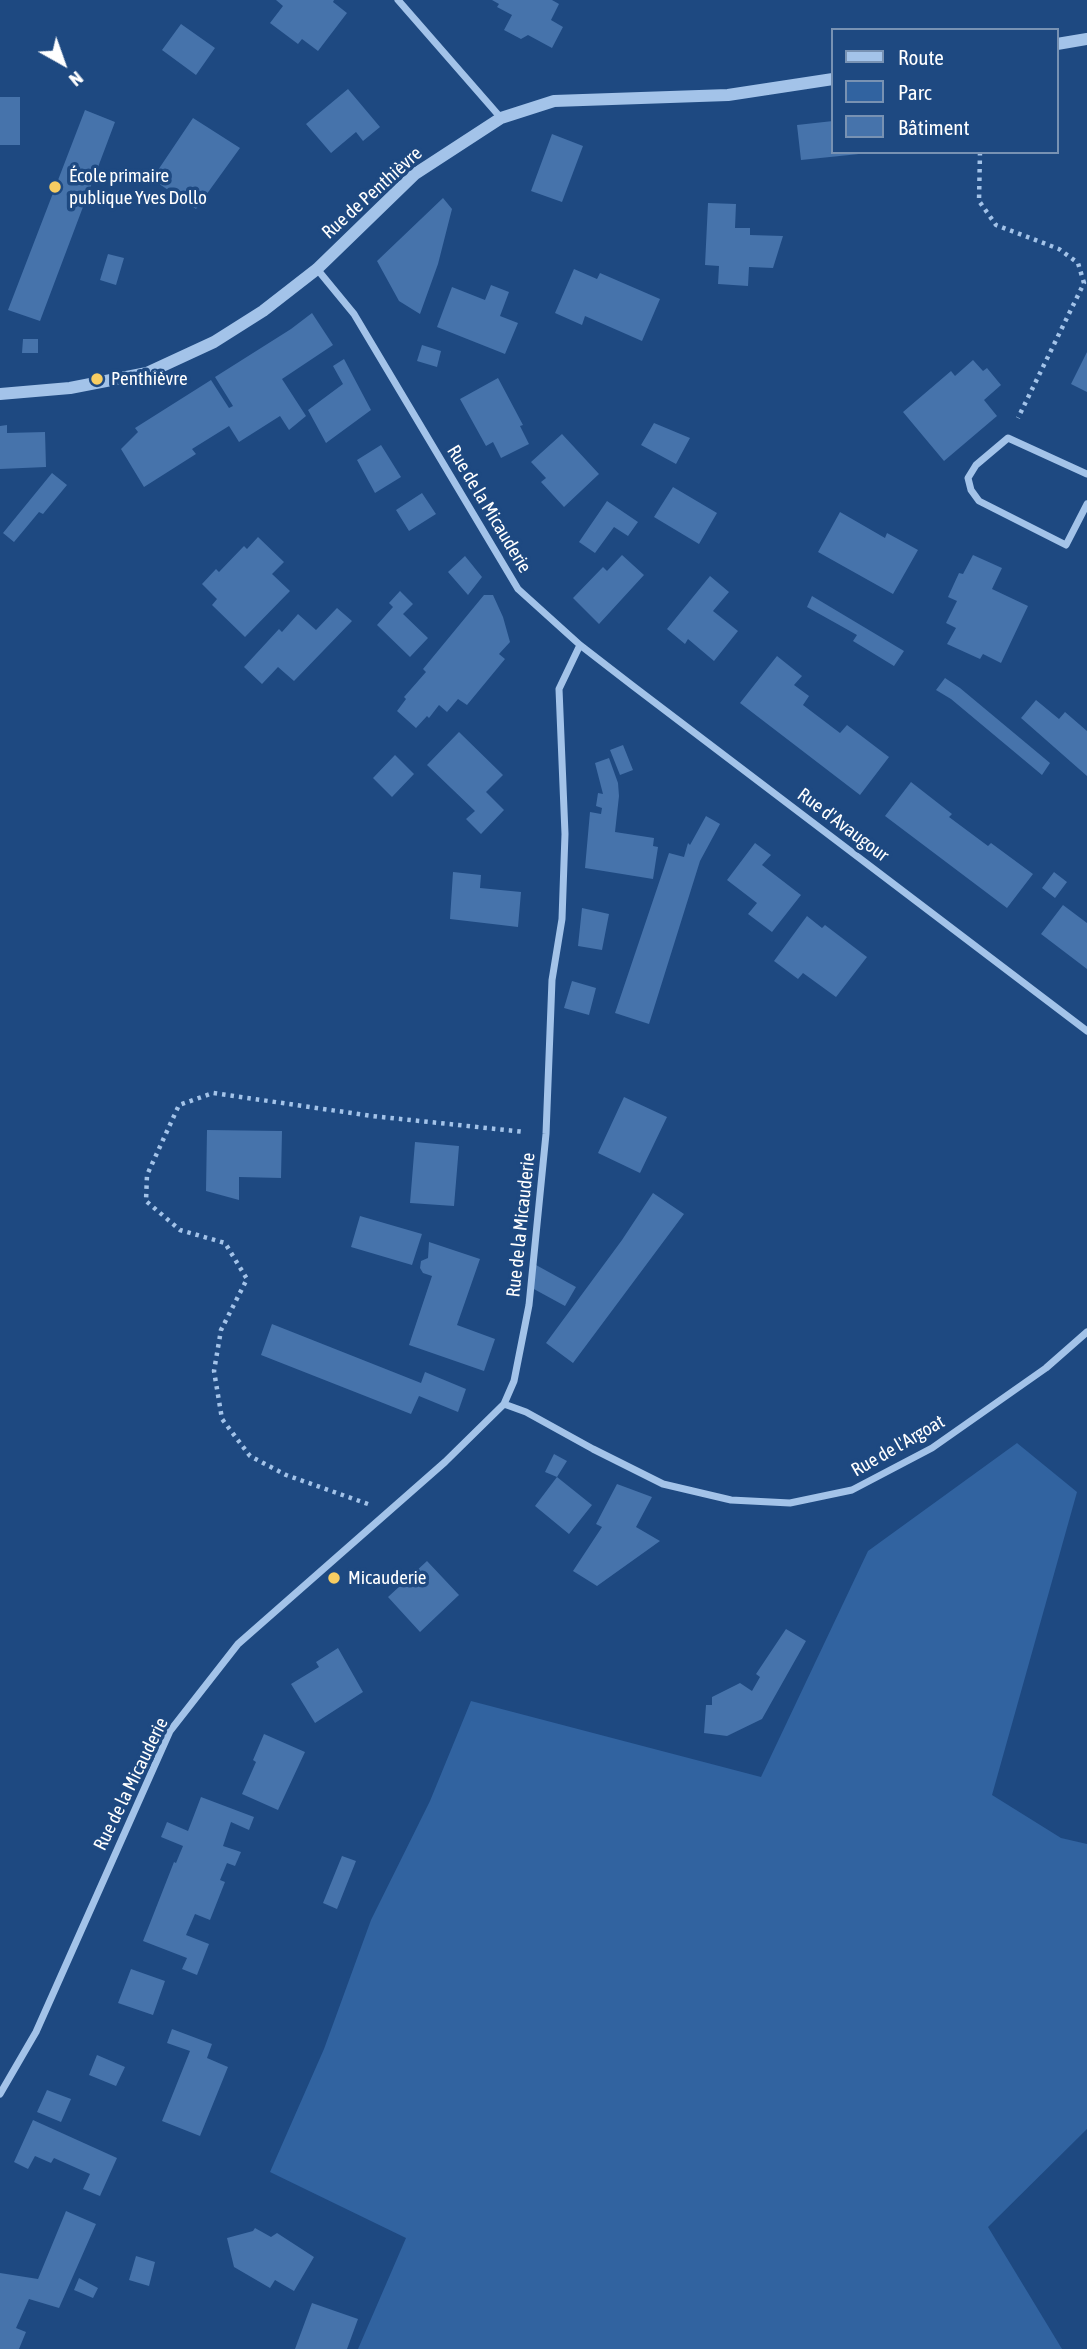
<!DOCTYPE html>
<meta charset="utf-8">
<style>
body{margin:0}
#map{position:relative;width:1087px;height:2349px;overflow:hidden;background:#1e4981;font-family:"Asap Condensed",sans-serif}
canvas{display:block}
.legend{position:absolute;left:831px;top:28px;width:228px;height:126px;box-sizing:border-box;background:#1e4981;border:2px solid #7892b3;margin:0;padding:9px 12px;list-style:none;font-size:21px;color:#fff}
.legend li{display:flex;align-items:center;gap:14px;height:35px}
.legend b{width:35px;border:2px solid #7892b3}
.north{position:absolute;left:28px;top:28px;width:70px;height:70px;-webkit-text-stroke:5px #1e4981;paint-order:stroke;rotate:140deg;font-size:19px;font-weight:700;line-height:28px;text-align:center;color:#fff}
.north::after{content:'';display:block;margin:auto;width:24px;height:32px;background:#fff;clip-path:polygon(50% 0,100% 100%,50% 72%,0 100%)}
</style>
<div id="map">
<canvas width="1087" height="2349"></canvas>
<ul class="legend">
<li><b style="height:9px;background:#a3c3e9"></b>Route</li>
<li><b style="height:19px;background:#3163a0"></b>Parc</li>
<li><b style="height:19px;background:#4673ab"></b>Bâtiment</li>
</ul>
<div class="north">N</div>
</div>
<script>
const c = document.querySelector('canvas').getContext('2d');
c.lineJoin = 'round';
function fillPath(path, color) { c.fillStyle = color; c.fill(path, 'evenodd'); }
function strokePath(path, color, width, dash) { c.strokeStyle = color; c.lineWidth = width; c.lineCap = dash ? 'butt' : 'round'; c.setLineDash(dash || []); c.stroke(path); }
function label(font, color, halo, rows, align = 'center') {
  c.font = font + ' "Asap Condensed",sans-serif'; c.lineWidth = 7; c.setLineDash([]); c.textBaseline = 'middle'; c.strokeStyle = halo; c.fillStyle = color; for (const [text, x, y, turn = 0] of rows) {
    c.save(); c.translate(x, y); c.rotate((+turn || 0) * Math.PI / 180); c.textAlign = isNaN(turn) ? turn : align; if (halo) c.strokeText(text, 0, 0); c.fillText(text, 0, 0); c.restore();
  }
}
const green = new Path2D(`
 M1017,1443l60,49 -85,303 69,43 26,6v285l-99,98 74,122h-704l48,-111 -136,-66 54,-123 47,-129 59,-119 41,-100 290,76 107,-226z`);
const building = new Path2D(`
 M276,0h58l-1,2 14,11 -29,38 -16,-12 -4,5 -28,-21 13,-17z
 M492,0h60l7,4 -8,16 12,7 -11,21 -24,-13 -7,4 -17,-9 8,-15 -15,-8 2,-3z
 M181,24l34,24 -19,27 -34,-25z
 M348,89l32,38 -17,14 -7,-9 -25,21 -25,-29z
 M0,97h20v48h-20z
 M85,110l30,12 -75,199 -32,-11z
 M193,118l47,30 -44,61 -44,-30z
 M833,121v31h26v2l-58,6 -4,-35z
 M552,134l31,12 -21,56 -31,-11z
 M443,198l9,11 -14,55 -18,50 -21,-13 -22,-40z
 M708,203l28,1 -1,24h15v7l33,1 -10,32 -24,-1 -1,19 -30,-2 1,-18 -14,-1z
 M108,254l16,4 -8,27 -16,-5z
 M574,269l23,10 3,-6 60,26 -18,42 -57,-25 -3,9 -27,-12z
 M491,285l18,7 -9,24 18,7 -13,31 -68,-27 15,-40 33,13z
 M312,313l21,32 -51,34 24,37 -17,14 -9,-14 -41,26 -10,-16 -37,23 4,5 -52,33 -23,-38 17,-17 -3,-4 76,-48 18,28 4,-2 -18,-29 76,-48z
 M23,339h15v14h-16z
 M422,345l19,6 -4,16 -20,-6z
 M1087,352v40l-16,-8z
 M344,359l27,51 -45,33 -18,-33 35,-26 -10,-18z
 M973,360l10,11 4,-3 14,17 -17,15 13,16 -53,45 -41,-49 48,-41 4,5z
 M498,378l25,47 -3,1 9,18 -28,14 -8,-16 -7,4 -26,-47z
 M654,423l36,15 -14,26 -35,-19z
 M7,425v8l38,-1 1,35 -46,2v-43z
 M562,434l37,40 -35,33 -23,-25 5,-4 -15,-16z
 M381,445l20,32 -26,16 -18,-33z
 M52,473l15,12 -24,29 -4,-2 -25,30 -11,-9z
 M673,487l44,26 -18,31 -45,-27z
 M422,493l14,21 -27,17 -13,-21z
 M607,501l31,21 -10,14 -14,-9 -19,26 -16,-11z
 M840,512l45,26 2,-5 31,17 -25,44 -75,-42z
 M258,537l26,25 -12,12 18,17 -45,46 -33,-32 5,-6 -15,-15 14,-15 3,3 25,-26 3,3z
 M622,555l22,20 -45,49 -26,-26 30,-31 4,4z
 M973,555l29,13 -10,21 36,17 -27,57 -18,-9 -3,5 -33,-15 9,-16 -10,-5 11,-22 -9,-4 11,-24 4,1z
 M465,556l17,21 -14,18 -20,-23z
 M710,576l19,16 -16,19 25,20 -24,30 -26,-22 -3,5 -18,-15z
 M400,591l13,13 -10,10 25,24 -18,19 -33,-32 16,-18 -4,-4z
 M484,595h9l10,22 7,25 -11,12 6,5 -38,46 -9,-6 -11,13 -8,-7 -10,13 -2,-2 -11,12 -19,-17 9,-12 -2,-2 22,-25 -3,-3z
 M812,596l92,55 -10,15 -41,-25 4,-6 -50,-28z
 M337,608l15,13 -58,60 -16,-14 -16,17 -18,-17 35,-38 3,3 16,-18 18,16z
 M777,656l25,20 -8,9 15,11 -6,9 37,28 7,-8 42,32 -29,38 -120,-92z
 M945,678l15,10 90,75 -8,12 -91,-76 -15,-9z
 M1036,700l23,19 6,-7 22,19v45l-66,-58z
 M459,732l44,43 -17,17 18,18 -23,24 -15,-15 9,-8 -48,-46z
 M623,745l10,25 -13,5 -10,-25z
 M395,755l19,19 -22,23 -19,-19z
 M609,758l9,25 1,13 -4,36 39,6 -1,8 5,1 -5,32 -68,-11 5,-56 11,2 1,-6 -6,-2 2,-13 5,1 -8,-31z
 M911,782l41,32 -3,3 39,29 3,-3 42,31 -26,34 -122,-92z
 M706,816l14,8 -20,37 -51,163 -34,-11 54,-160 15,4 4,-14 2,2z
 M755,843l16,12 -9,10 39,30 -29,37 -24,-18 9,-11 -30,-23z
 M453,872l28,3 -1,13 41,4 -3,35 -68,-8z
 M1054,872l13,10 -12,16 -13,-10z
 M1063,905l24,18v46l-46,-35z
 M582,908l27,6 -7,36 -24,-4z
 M807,916l15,12 3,-3 42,32 -31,40 -33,-24 -5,6 -24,-18z
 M572,981l24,7 -7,27 -25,-7z
 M624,1097l43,20 -27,56 -42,-20z
 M207,1130l75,1 -1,47 -42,-1v23l-33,-9z
 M415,1142l44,4 -5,60 -44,-3z
 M653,1193l31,21 -111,149 -27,-20 76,-103z
 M360,1216l62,18 -10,31 -61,-18z
 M429,1242l51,17 -23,66 38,14 -11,32 -75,-26 23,-69 -9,-3 -3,-5 1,-7 7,-3z
 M536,1265l40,22 -11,19 -33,-18z
 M272,1324l149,59 4,-11 41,17 -8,23 -39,-16 -8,18 -150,-59z
 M554,1454l13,7 -10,16 -12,-5z
 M557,1477l35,28 -23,29 -34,-28z
 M617,1484l35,13 -16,30 24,14 -63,45 -24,-15 29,-44 -6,-3z
 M427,1561l32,34 -39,37 -32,-35z
 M786,1629l20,12 -44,78 -35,17 -23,-3 2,-28h6v-8l28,-14 12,8 8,-14 -4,-3z
 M338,1648l25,44 -48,31 -24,-39 28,-17 -3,-5z
 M264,1734l41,18 -27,58 -36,-16 14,-32 -3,-2z
 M201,1797l53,20 -5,13 -18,-8 -8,24 18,6 -6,14 -8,-3 -7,17 5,2 -15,38 -15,-6 -9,21 23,9 -12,31 -15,-6 5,-11 -44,-17 31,-79 2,1 7,-17 -22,-9 6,-15 21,9z
 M342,1856l14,5 -19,48 -14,-6z
 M131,1969l34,12 -12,34 -35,-12z
 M172,2029l40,15 -5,14 21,9 -28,69 -38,-15 28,-70 -23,-8z
 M97,2055l28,12 -9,19 -27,-11z
 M47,2090l24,9 -10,23 -24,-10z
 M33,2120l84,38 -17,38 -17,-7 7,-15 -36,-16 -3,5 -16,-7 -7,13 -14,-7z
 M66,2211l30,13 -37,84 -30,-9 -13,29 10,4 -7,17h-19v-76l38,6z
 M255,2228l16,9 6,-4 37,24 -20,34 -19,-11 -5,8 -36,-21 -7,-29 26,-7z
 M136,2256l19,6 -6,24 -20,-6z
 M79,2278l19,10 -5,10 -19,-8z
 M312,2303l46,16 -11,30h-52z`);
const path = new Path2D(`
 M980,152l-1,49 17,24 63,24 19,14 6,20 -66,135
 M368,1504l-82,-29 -36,-19 -28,-37 -8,-48 7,-41 26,-51 -22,-36 -45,-13 -34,-29 1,-26 32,-70 34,-12 159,23 153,16`);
const minor = new Path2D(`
 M398,0l103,118
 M317,269l37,45 164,275 62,56 53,41 454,345
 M1087,474l-79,-36 -32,27 -8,13 3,12 8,11 87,44 21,-41
 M504,1404l22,8 67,37 70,35 68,16 59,3 62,-13 80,-42 114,-80 41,-36
 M0,2094l36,-62 134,-301 68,-87 207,-182 59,-58 10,-23 15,-76 17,-171 6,-154 10,-61 3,-85 -6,-145 21,-44`);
const tertiary = new Path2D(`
 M1057,44l30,-5
 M0,394l70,-6 77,-15 67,-31 49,-31 54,-42 98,-95 86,-56 53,-17 174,-6 105,-16`);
const markers = [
 [55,187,7,"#f8cd62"],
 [97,379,7,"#f8cd62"],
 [334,1578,7,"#f8cd62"]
];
const poiNames = [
 ["École primaire",69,176],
 ["publique Yves Dollo",69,198],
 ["Penthièvre",111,379],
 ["Micauderie",348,1578]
];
const streetNames = [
 ["Rue de Penthièvre",372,193,-42],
 ["Rue de la Micauderie",489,509,59],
 ["Rue d'Avaugour",843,825,37],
 ["Rue de la Micauderie",521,1225,-84],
 ["Rue de l'Argoat",898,1446,-30],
 ["Rue de la Micauderie",131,1784,-64]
];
fillPath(green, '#3163a0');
fillPath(building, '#4673ab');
strokePath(path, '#a3c3e9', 4.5, [3.5, 5]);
strokePath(minor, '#a3c3e9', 7);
strokePath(tertiary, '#a3c3e9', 12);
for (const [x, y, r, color] of markers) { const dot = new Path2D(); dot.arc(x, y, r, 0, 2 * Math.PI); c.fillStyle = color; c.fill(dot); strokePath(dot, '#1e4981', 2.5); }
label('19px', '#fff', '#1e4981', poiNames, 'left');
label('19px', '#fff', '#1e4981', streetNames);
</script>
